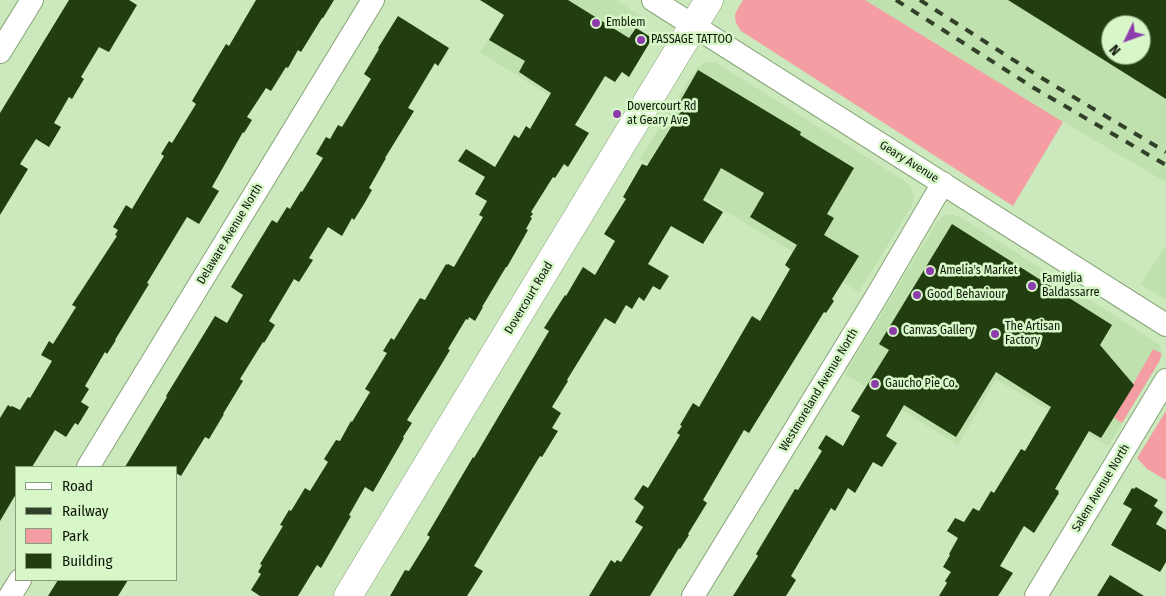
<!DOCTYPE html>
<style>
body{margin:0}
#map{position:relative;width:1166px;height:596px;overflow:hidden;background:#cbe9bc;font-family:"Fira Sans Condensed",sans-serif}
canvas{display:block}
.legend{position:absolute;left:15px;top:466px;width:162px;height:115px;box-sizing:border-box;background:#d8f7c9;border:1px solid #879d7b;margin:0;padding:6px 9px;list-style:none;font-size:15px;color:#0d1707}
.legend li{display:flex;align-items:center;gap:10px;height:25px}
.legend b{width:25px;border:1px solid #879d7b}
.north{position:absolute;left:1101px;top:15px;width:50px;height:50px;box-sizing:border-box;background:#d8f7c9;border:1px solid #879d7b;border-radius:50%;rotate:228deg;font-size:14px;font-weight:700;line-height:20px;text-align:center;color:#0d1707}
.north::after{content:'';display:block;margin:auto;width:18px;height:22px;background:#8d3cac;clip-path:polygon(50% 0,100% 100%,50% 72%,0 100%)}
</style>
<div id="map">
<canvas width="1166" height="596"></canvas>
<ul class="legend">
<li><b style="height:6px;background:#fff"></b>Road</li>
<li><b style="height:6px;background:#32402a"></b>Railway</li>
<li><b style="height:14px;background:#f49ea4"></b>Park</li>
<li><b style="height:14px;background:#223e10"></b>Building</li>
</ul>
<div class="north">N</div>
</div>
<script>
const c = document.querySelector('canvas').getContext('2d');
c.lineJoin = 'round';
function fillPath(path, color) { c.fillStyle = color; c.fill(path, 'evenodd'); }
function strokePath(path, color, width, dash) { c.strokeStyle = color; c.lineWidth = width; c.lineCap = dash ? 'butt' : 'round'; c.setLineDash(dash || []); c.stroke(path); }
function label(font, color, halo, rows, align = 'center') {
  c.font = font + ' "Fira Sans Condensed",sans-serif'; c.lineWidth = 5; c.setLineDash([]); c.textBaseline = 'middle'; c.strokeStyle = halo; c.fillStyle = color; for (const [text, x, y, turn = 0] of rows) {
    c.save(); c.translate(x, y); c.rotate((+turn || 0) * Math.PI / 180); c.textAlign = isNaN(turn) ? turn : align; if (halo) c.strokeText(text, 0, 0); c.fillText(text, 0, 0); c.restore();
  }
}
const built = new Path2D(`
 M513,0h103l26,17 -61,98 -101,-63z
 M865,0h301v182l-103,-60zM1111,25h30v30h-30z
 M710,62h5l188,118 6,5 4,6 1,6 -3,10 -52,85 -219,-133 56,-90 8,-6z
 M950,214l12,4 195,125 4,5 1,6 -3,8 -51,84 -112,-67 -38,66 -113,-71 92,-152 6,-6z
 M1166,245v55l-25,-16z`);
const green = new Path2D(`
 M743,0h122l198,122 -50,84 -272,-175c-10,-15 -6,-17 2,-31z
 M1153,349l9,5 -3,8 -37,61 -8,-5z
 M1166,411v69l-19,-11 -10,-11z`);
const building = new Path2D(`
 M69,0h60l8,5 -28,47 -10,-5 -18,30 3,2 -12,20 -3,-2 -15,26 7,4 -12,20 -13,-8 -16,25 8,5 -28,46v-102z
 M256,0h78l-11,18h-1l-21,34 -3,-2 -10,18 -2,-1 -15,24 -5,-3 -19,29 5,3 -8,13 -1,-1 -31,55 7,4 -20,33 -12,-7 -40,66 2,1 -34,56h1l-9,14 -2,-2 -20,34 4,3 -8,13 8,5 -11,18 -3,-2 -9,14 -11,-7 -23,37h-16v27l-16,27v-103l8,-13 3,2 1,-1 8,4 8,-13 2,1 22,-37 -11,-6 8,-14 4,3 23,-37 -4,-2 45,-69 -2,-1 3,-5 -5,-3 13,-22 6,4 32,-53 -3,-2 8,-13 3,2 24,-39 -4,-3 34,-57 3,2z
 M480,0h88l61,38 7,-10 13,8 1,6 -21,35 -7,-5 -7,10 -10,-6 -30,49 14,8 -21,34 -4,-3 -9,14 -2,-1 -22,35 2,2 -3,3 2,1 -6,11 2,1 -21,37h-1l-24,40h1l-8,14 -6,-4 -1,3 -2,-1 -18,30 2,1 -15,25 -28,45 5,3 -9,14 1,1 -31,54 -8,-5 -16,28 2,1 -30,52 -4,-3 -19,31h-38l-9,-6 10,-16 -3,-2 4,-7 -2,-1 23,-38 -3,-1 9,-15 2,1 14,-23 5,3 18,-29 -4,-3 12,-19 4,1 11,-20 1,1 18,-30 -5,-3 22,-36 -4,-2 8,-13 3,2 26,-42 5,2 21,-36 1,1 1,-1 6,3 29,-50 -4,-2 8,-14 -12,-7 10,-17 -27,-16 8,-12 29,18 19,-32 5,3 7,-12 4,3 21,-36 -32,-21 6,-11 -36,-21 15,-25z
 M1008,0h158v99l-70,-44zM1111,25h30v30h-30z
 M398,16l51,32 -11,18 -3,-3 -27,45 6,3 -29,47h1l-17,30 3,2 -8,14 -10,16 -2,-2 -10,18 -14,-9 -19,31 4,2 -14,22 -5,-3 -25,42 6,4 -11,18 -1,-1 -23,37 3,2 -20,33h1l-15,25 -4,-2 -24,39 -5,-3v-6h-51l42,-70 -1,-1 49,-80 12,7 16,-28 -12,-8 41,-67 5,3 10,-16 3,2 11,-18 1,1 21,-34 -7,-4 10,-17 4,2 8,-14 4,2 29,-48 -7,-5 15,-25 -1,-1z
 M698,70l103,62 -1,3 54,33 -27,46 7,4 -10,17 35,21 -27,43 2,2 -8,12 -2,-1 -75,121 -5,-3 -41,70 4,3 -19,31 1,1 -9,14 -1,-1 -29,48h-61l22,-36 4,3 2,-3 4,2 22,-35 -8,-5 9,-15 -10,-8 9,-14 5,3 32,-53 -3,-2 5,-7 -2,-1 13,-22 6,4 53,-91 8,5 30,-52 -5,-4 12,-20 -47,-28 14,-24 -43,-25 -18,32 20,12 -20,32 -32,-18 -23,38 21,12 -9,14 -7,-4 -9,15 -5,-4 -7,12 -6,-4 -11,19 -10,-6 -38,62 1,1 -16,26 9,6 -9,15 6,3 -16,26 -2,-1 -11,18 -55,92 9,5 -16,25h-77l15,-26 4,1 21,-34 -3,-2 46,-78 1,1 75,-127 -5,-3 21,-33 1,1 17,-29 12,8 20,-34 -11,-7 22,-35 -3,-2 19,-33 5,2 36,-58 -5,-3z
 M952,224l160,101 -12,20 34,40 -33,53 -12,-7 -34,58 4,2 -1,1 1,1 -25,40 -10,-7 -24,40 13,7 -15,23h-59l8,-13 -2,-2 6,-9 -8,-5 7,-12 -1,-1 9,-16 -11,-7 8,-13 9,4 9,-14 6,3 12,-20 3,2 27,-44 4,2 26,-44 -55,-35 -40,65 -52,-32 -18,31 11,7 -15,24 -9,-5 -18,31 -7,-5 -13,23 -4,-3 -40,68 5,4 -10,16h-53l25,-40 -2,-2 39,-65 3,1 24,-39 -4,-3 8,-13 17,11 17,-30 -9,-5 38,-61 -10,-6z
 M1136,487l22,13 -4,6 9,6 -7,12 10,6v32l-6,10 -49,-27 21,-36 -9,-5 9,-16 2,1z
 M1110,575l34,21h-47z
 M58,580h70l-10,16h-70z`);
const minor = new Path2D(`
 M653,0l513,325
 M0,52l32,-52
 M88,467l285,-467
 M10,596l10,-16
 M693,596l182,-297 68,-116
 M1036,596l130,-216`);
const tertiary = new Path2D(`
 M348,596l361,-596`);
const rail = new Path2D(`
 M896,0l138,88 132,77
 M920,0l120,77 126,75`);
const markers = [
 [596,23,5,"#8d3cac"],
 [641,40,5,"#8d3cac"],
 [617,114,5,"#8d3cac"],
 [930,271,5,"#8d3cac"],
 [1032,286,5,"#8d3cac"],
 [917,295,5,"#8d3cac"],
 [893,331,5,"#8d3cac"],
 [995,334,5,"#8d3cac"],
 [875,384,5,"#8d3cac"]
];
const poiNames = [
 ["Emblem",606,23],
 ["PASSAGE TATTOO",651,40],
 ["Dovercourt Rd",627,107],
 ["at Geary Ave",627,121],
 ["Amelia's Market",940,271],
 ["Famiglia",1042,279],
 ["Baldassarre",1042,293],
 ["Good Behaviour",927,295],
 ["The Artisan",1005,327],
 ["Factory",1005,341],
 ["Canvas Gallery",903,331],
 ["Gaucho Pie Co.",885,384]
];
const streetNames = [
 ["Geary Avenue",909,162,32],
 ["Delaware Avenue North",230,234,-59],
 ["Dovercourt Road",529,298,-59],
 ["Westmoreland Avenue North",819,390,-59],
 ["Salem Avenue North",1101,488,-59]
];
fillPath(built, '#bee1ad');
fillPath(green, '#f49ea4');
fillPath(building, '#223e10');
strokePath(minor, '#88a479', 24);
strokePath(tertiary, '#88a479', 29);
strokePath(minor, '#fff', 22);
strokePath(tertiary, '#fff', 28);
strokePath(rail, '#32402a', 4, [9, 9]);
for (const [x, y, r, color] of markers) { const dot = new Path2D(); dot.arc(x, y, r, 0, 2 * Math.PI); c.fillStyle = color; c.fill(dot); strokePath(dot, '#d8f7c9', 2); }
label('12px', '#0d1707', '#d8f7c9', poiNames, 'left');
label('12px', '#0d1707', '#d8f7c9', streetNames);
</script>
